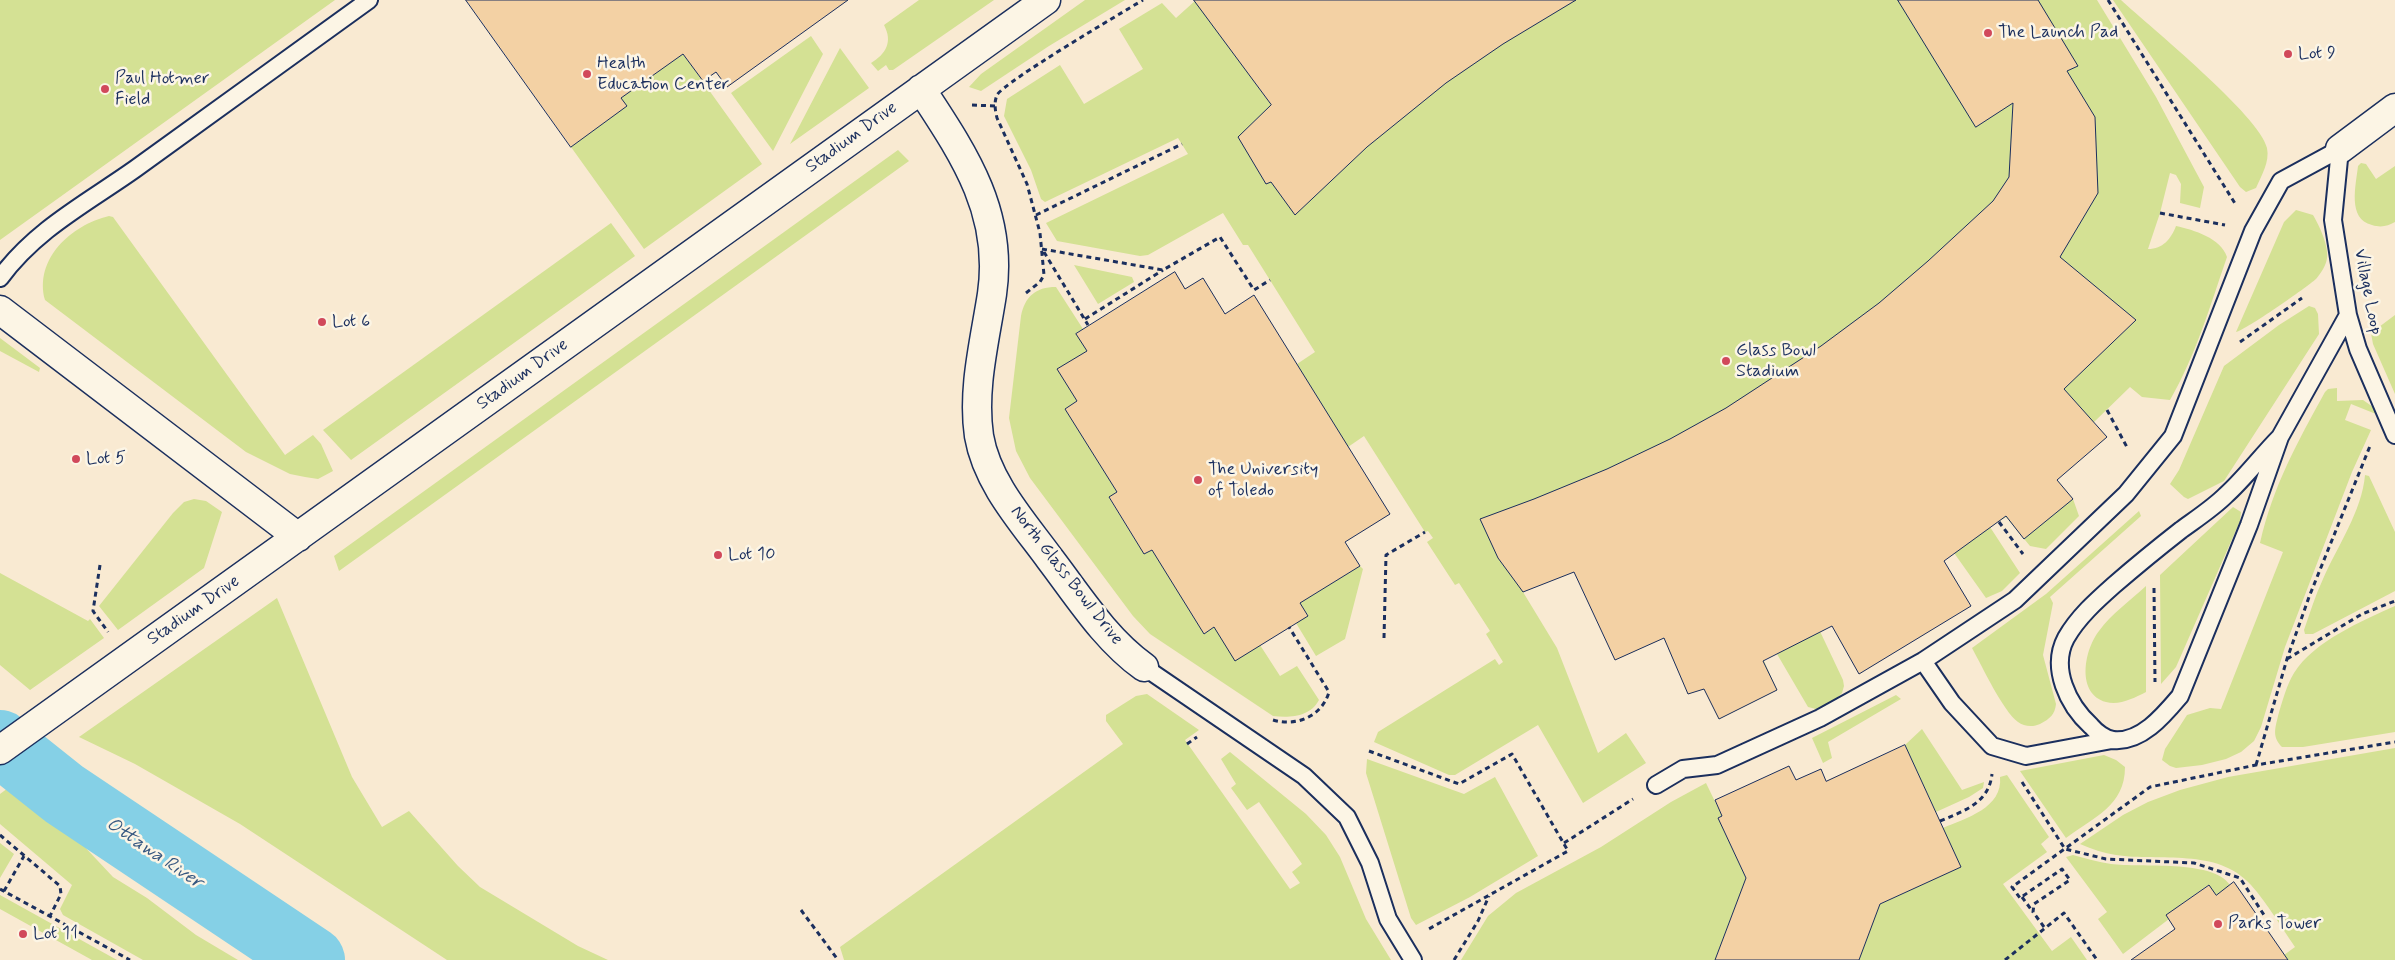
<!DOCTYPE html>
<style>
body{margin:0}
canvas{display:block;background:#fcf5e5}
</style>
<canvas width="2395" height="960"></canvas>
<script>
const c = document.querySelector('canvas').getContext('2d');
c.lineJoin = 'round';
function fillPath(path, color) { c.fillStyle = color; c.fill(path, 'evenodd'); }
function strokePath(path, color, width, dash) { c.strokeStyle = color; c.lineWidth = width; c.lineCap = dash ? 'butt' : 'round'; c.setLineDash(dash || []); c.stroke(path); }
function label(font, color, halo, rows, align = 'center') {
  c.font = font + ' Mynerve,sans-serif'; c.lineWidth = 5; c.setLineDash([]); c.textBaseline = 'middle'; c.strokeStyle = halo; c.fillStyle = color; for (const [text, x, y, turn = 0] of rows) {
    c.save(); c.translate(x, y); c.rotate((+turn || 0) * Math.PI / 180); c.textAlign = isNaN(turn) ? turn : align; if (halo) c.strokeText(text, 0, 0); c.fillText(text, 0, 0); c.restore();
  }
}
const built = new Path2D(`
 M0,0h2395v960h-2395z`);
const green = new Path2D(`
 M0,0h335l-335,240z
 M919,0h75l-101,70h-4l-3,-5 -8,6 -7,-8c15,-9 22,-21 13,-38z
 M1085,0h40l-76,46 -68,45 -12,-4 12,-13z
 M1196,0h901l59,97 48,90 -4,21 -20,-5 1,-19 -5,-9 -6,-2 -10,40 -12,36c15,0 23,-10 28,-23 18,4 45,12 51,31 -17,49 -31,98 -57,143l-28,-3 -12,-10 -37,36 14,14 -12,10 -8,-10 -40,31 26,31 6,17 -33,33 -16,-3 -24,-29 -16,10 30,46 -18,18 -16,7 -39,-55 -130,82 26,55 1,6 -2,7 -8,8 -18,8 -8,-2 -31,-53 -17,-2 17,38 -58,29 -15,-30 -16,5 -24,-56 -49,22 -34,-91 -58,23 34,56 41,105 28,-20 20,30 -63,40 -45,-78 -83,50h-6l-75,-33 4,-10 117,-73 4,6 4,-3 -17,-28 4,-3 -31,-48 -4,2 -28,-43 6,-4 -5,-7 -3,1 -61,-96 -16,11 -51,-83 18,-12 -67,-107h-5l-20,-32 -75,42 -8,1 -83,-15 -11,-18 142,-69 -10,-16 -133,64 -4,-3 -10,-29 -27,-54 3,-17 53,-34 24,39 59,-35 -24,-40 43,-26 14,15z
 M2113,0h8c29,27 139,116 146,148 3,14 -6,28 -11,40l-10,4 -6,-5z
 M811,36l12,18 -50,97 -42,-58z
 M840,48l29,40 -79,56z
 M683,54l79,110 -118,85 -73,-102 56,-41 -6,-8z
 M898,150l11,11 -570,410 -5,-15z
 M2361,163l5,1 10,15 19,-13v56c-7,4 -14,6 -23,3 -25,-6 -16,-40 -14,-59z
 M2296,210l17,5c6,10 16,31 14,43 -1,8 -6,15 -11,21 -9,8 -70,51 -80,53l48,-110z
 M109,216l4,1 172,238 28,-20 8,9 12,27 -15,8 -13,-2 -15,-3 -44,-22 -201,-152c-11,-41 26,-75 64,-84z
 M611,223l24,33 -284,204 -28,-30z
 M1074,265l58,12 2,5 -36,22z
 M1056,287l27,42 -7,4 11,18 -30,18 20,32 -12,8 52,83 -8,6 35,56 8,-4 52,84 10,-7 46,18 20,31 17,-10 22,34c-9,17 -29,18 -46,16l-123,-82 -17,-18 -103,-138 -14,-27 -7,-33 12,-102c4,-19 14,-29 35,-29z
 M2309,306l6,2 3,6 1,20 -95,147 -36,18 -4,-2 -14,-13 9,-14 45,-104 55,-41z
 M2395,315v79l-22,-50 -2,-11z
 M0,338l40,30 -1,4 -39,-21z
 M2337,388v13l26,-1 10,7 3,7 -25,-10 -6,16 26,10 -19,42 -67,175 -24,80 -7,14 -13,11 -15,7 -24,6 -26,3 -6,-2 -8,-6 3,-11 22,-34 23,-7 11,1 62,-157 -23,-9c13,-57 37,-100 65,-151l3,-3z
 M2365,475l4,1 26,56v59l-82,43h-8l-1,-4c6,-17 11,-34 19,-51 14,-32 39,-68 42,-104z
 M194,499l12,2 16,11 -18,56 -86,62 -19,-24 74,-93 11,-11z
 M2233,507l8,5 -1,9 -64,146 -15,17 -1,-109z
 M2139,511l2,5 -91,81 3,6 -10,52 13,49c-1,10 -6,15 -16,20 -6,3 -16,3 -22,-2 -15,-11 -36,-56 -46,-74l74,-54z
 M1360,566l3,3 -18,70 -29,17 -20,-33 12,-8 -8,-12z
 M0,573l88,48 2,-2 14,19 -74,52 -30,-25z
 M2146,586v106c-12,6 -27,14 -40,10 -30,-8 -22,-52 -7,-71 12,-17 32,-31 47,-45z
 M277,598l75,179 30,50 27,-16 49,55 22,21 98,59 30,14h-161l-207,-136 -105,-60 -56,-27z
 M2395,606v126l-92,15h-21c-10,-10 -7,-18 -4,-31 4,-14 9,-32 16,-43 20,-32 68,-52 101,-67z
 M1147,694l52,36 -14,10 105,149 10,-6 -8,-11 10,-8 -43,-62 -12,8 -16,-22 5,-4 -15,-25 9,-7 76,62 20,21 14,22 26,62 25,41h-547l-4,-13 283,-203 -17,-23v-6l30,-19z
 M1896,695l5,4 -73,43 4,16 -9,5 -11,-25z
 M1922,729l40,61 22,-8 -1,6 -14,9 -33,15 -31,-67z
 M2395,748v212h-107l-4,-5 11,-8c-14,-20 -27,-43 -44,-62 -34,-38 -91,-23 -135,-30 -12,-2 -25,-6 -36,-11l43,-29 25,-13 32,-12 48,-13z
 M2104,755l12,5 9,7c0,39 -31,50 -59,71l-46,-67z
 M1367,759l97,35 31,-17 43,79 -68,41 -54,28 -5,-7 -45,-145z
 M2007,775l42,62 -8,7 6,8 -44,32 49,67 19,-14 16,23h-232l25,-56 81,-37 -18,-39c23,-10 60,-20 57,-51z
 M1706,783l16,33 -4,2 28,60 -31,82h-254l27,-44 28,-23 85,-46 70,-45z
 M8,788l74,56 31,33 34,21 49,37 42,25h-95l-80,-45 -3,-6 12,-24 -72,-61v-30z
 M0,843l14,11 -14,24z
 M2073,855c12,3 25,7 38,9 29,4 102,-5 119,21l-14,10 -8,-10 -42,30 3,4 -46,35 -25,-35 9,-7 -41,-55z
 M0,895l117,65h-25l-92,-51z`);
const river = new Path2D(`
 M0,743l64,51 248,166`);
const building = new Path2D(`
 M466,0h382l-121,87 -11,-15 -13,9 -20,-27 -62,44 6,8 -56,41z
 M1194,0h382l-73,44 -57,39 -79,64 -72,68 -24,-33 -5,2 -28,-47 33,-32z
 M1898,0h140l40,66 -11,5 28,46 3,76 -38,64 76,63 -72,69 43,48 -50,43 16,19 -49,40 -18,-23 -62,45 27,45 -112,68 -27,-48 -69,35 14,29 -58,29 -15,-30 -16,5 -24,-56 -49,22 -41,-88 -51,20 -25,-34 -18,-39 54,-20 73,-30 63,-30 56,-31 95,-62 58,-43 49,-42 65,-60 16,-24 4,-74 -37,24z
 M1175,272l10,17 18,-11 22,36 29,-19 136,219 -45,28 15,24 -60,37 8,13 -73,45 -21,-34 -10,7 -52,-84 -8,4 -35,-57 8,-5 -52,-83 12,-8 -20,-32 30,-18 -11,-17z
 M1905,745l56,122 -81,37 -21,56h-144l31,-82 -28,-60 4,-2 -7,-16 74,-34 7,14 25,-11 5,12z
 M2234,882l54,78h-157l44,-31 -9,-14 43,-30 7,10z`);
const path = new Path2D(`
 M2108,0l128,205
 M972,105l23,1
 M2160,213l65,12
 M1036,215l146,-71
 M1042,249l121,21 57,-33 34,53 16,-10
 M1044,252l44,73
 M1026,293l14,-11 4,-7 -4,-42 -13,-49 -30,-66c-2,-8 -3,-16 0,-23 7,-13 126,-83 146,-95
 M1085,319l78,-49
 M2240,342l62,-44
 M2107,410l21,39
 M1999,522l24,32
 M100,565l-7,46 15,21
 M2154,588l1,94
 M1384,638l2,-83 39,-23
 M2287,659l75,-45 33,-13
 M1273,720c24,7 49,-4 56,-28l-40,-65
 M1187,744l10,-7
 M1369,751l90,33 53,-30 56,97 -141,79
 M2256,765l31,-106 22,-62 61,-151
 M2022,782l43,67 41,10 88,4 46,15 24,37
 M1940,821c24,-10 49,-18 52,-47
 M0,835l60,51 1,8 -11,22
 M1564,843l69,-44
 M0,889l130,71
 M4,891l20,-35
 M2022,897l11,15
 M801,910l37,50
 M2044,927l-11,-15 1,-8 36,-24 -8,-11 -42,29 -8,-11 138,-100 106,-22 139,-23
 M1454,960l24,-39 11,-25
 M2005,960l59,-47 33,47`);
const service = new Path2D(`
 M2340,149l-7,71 15,95 10,34 37,86
 M0,278c36,-49 87,-75 135,-109 78,-56 156,-113 234,-169
 M2280,437c-18,18 -36,42 -54,58 -13,13 -30,24 -45,35 -23,18 -45,36 -67,55 -18,16 -36,32 -48,53 -16,30 2,67 25,88 5,6 14,13 22,14 28,3 51,-25 67,-44l69,-171 31,-88 68,-122
 M1923,661l29,42 40,43 34,10 86,-16
 M1144,667l160,109 43,41 23,46 18,56 25,41
 M1656,785l27,-16 34,-4 103,-47 103,-57 92,-61 111,-106 47,-58 80,-205 28,-50 59,-32`);
const minor = new Path2D(`
 M921,89c42,64 83,123 71,205 -7,46 -20,95 -13,142 8,47 44,86 71,123 29,38 55,80 94,108
 M2340,149l55,-41
 M0,310l298,227
 M0,750l1046,-750`);
const markers = [
 [1988,33,5,"#d1495b"],
 [2288,54,5,"#d1495b"],
 [587,74,5,"#d1495b"],
 [105,89,5,"#d1495b"],
 [322,322,5,"#d1495b"],
 [1726,361,5,"#d1495b"],
 [76,459,5,"#d1495b"],
 [1198,480,5,"#d1495b"],
 [718,555,5,"#d1495b"],
 [2218,924,5,"#d1495b"],
 [23,934,5,"#d1495b"]
];
const poiNames = [
 ["The Launch Pad",1998,33],
 ["Lot 9",2298,54],
 ["Health",597,64],
 ["Education Center",597,85],
 ["Paul Hotmer",115,79],
 ["Field",115,100],
 ["Lot 6",332,322],
 ["Glass Bowl",1736,351],
 ["Stadium",1736,372],
 ["Lot 5",86,459],
 ["The University",1208,470],
 ["of Toledo",1208,491],
 ["Lot 10",728,555],
 ["Parks Tower",2228,924],
 ["Lot 11",33,934]
];
const streetNames = [
 ["Stadium Drive",852,138,-36],
 ["Village Loop",2367,292,79],
 ["Stadium Drive",523,375,-36],
 ["North Glass Bowl Drive",1066,576,52],
 ["Stadium Drive",194,611,-35]
];
const waterNames = [
 ["Ottawa River",154,854,34]
];
fillPath(built, '#f9ead2');
fillPath(green, '#d4e194');
strokePath(river, '#85d0e6', 66);
fillPath(building, '#f3d1a4');
strokePath(building, '#1b2f5e', 1);
strokePath(service, '#1b2f5e', 20);
strokePath(minor, '#1b2f5e', 31);
strokePath(path, '#1b2f5e', 3, [5, 4]);
strokePath(service, '#fcf5e5', 16);
strokePath(minor, '#fcf5e5', 28);
for (const [x, y, r, color] of markers) { const dot = new Path2D(); dot.arc(x, y, r, 0, 2 * Math.PI); c.fillStyle = color; c.fill(dot); strokePath(dot, '#fcf5e5', 2); }
label('18px', '#1b2f5e', '#fcf5e5', poiNames, 'left');
label('18px', '#1b2f5e', '#fcf5e5', streetNames);
label('italic 19px', '#365780', '#fcf5e5', waterNames);
</script>
